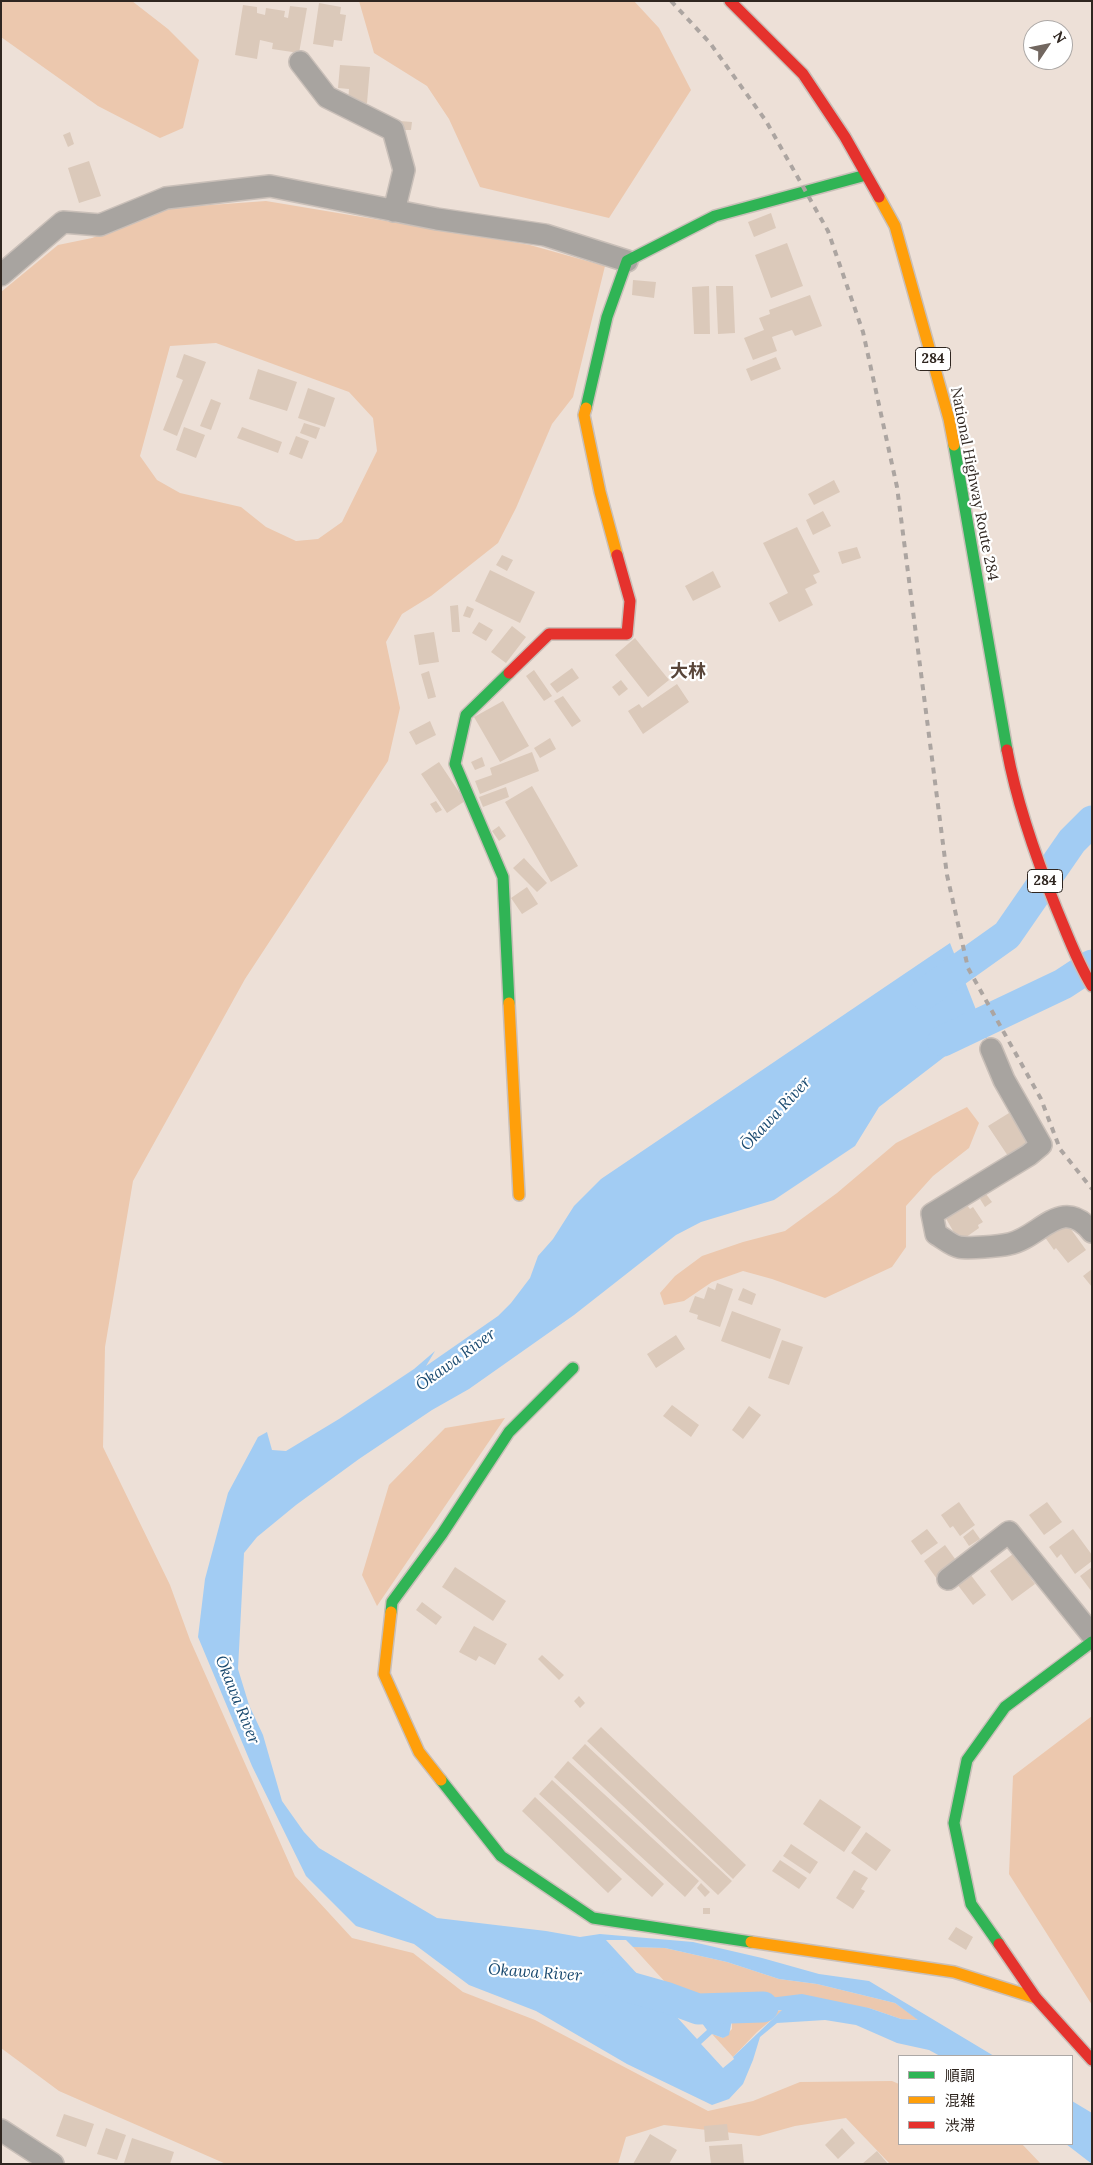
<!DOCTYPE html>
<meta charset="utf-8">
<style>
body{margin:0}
#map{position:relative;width:1093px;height:2165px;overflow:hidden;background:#ede0d7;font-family:Lora,"Noto Sans JP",serif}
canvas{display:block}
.frame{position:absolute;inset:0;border:2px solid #2f2620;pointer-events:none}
.legend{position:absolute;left:898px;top:2055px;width:175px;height:90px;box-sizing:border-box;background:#fff;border:1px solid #aca8a6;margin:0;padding:6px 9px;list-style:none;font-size:15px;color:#2f2620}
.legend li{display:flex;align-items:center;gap:10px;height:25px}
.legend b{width:25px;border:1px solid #aca8a6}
.north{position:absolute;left:1023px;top:20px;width:50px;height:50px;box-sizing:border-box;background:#fff;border:1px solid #aca8a6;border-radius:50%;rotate:56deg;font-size:14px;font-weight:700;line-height:20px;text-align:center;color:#2f2620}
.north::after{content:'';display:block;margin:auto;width:18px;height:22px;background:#726760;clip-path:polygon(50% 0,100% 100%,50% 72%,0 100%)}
</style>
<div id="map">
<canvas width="1093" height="2165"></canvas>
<div class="frame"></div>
<ul class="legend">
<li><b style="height:6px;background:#30b455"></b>順調</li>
<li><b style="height:6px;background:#ff9f0a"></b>混雑</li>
<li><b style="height:6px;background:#e5322d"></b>渋滞</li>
</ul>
<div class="north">N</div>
</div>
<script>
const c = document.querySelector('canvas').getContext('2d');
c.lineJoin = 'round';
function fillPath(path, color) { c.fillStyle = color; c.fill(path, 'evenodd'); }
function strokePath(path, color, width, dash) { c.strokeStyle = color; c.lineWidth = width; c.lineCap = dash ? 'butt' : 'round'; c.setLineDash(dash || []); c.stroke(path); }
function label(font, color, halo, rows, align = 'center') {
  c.font = font + ' Lora,"Noto Sans JP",serif'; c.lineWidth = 4.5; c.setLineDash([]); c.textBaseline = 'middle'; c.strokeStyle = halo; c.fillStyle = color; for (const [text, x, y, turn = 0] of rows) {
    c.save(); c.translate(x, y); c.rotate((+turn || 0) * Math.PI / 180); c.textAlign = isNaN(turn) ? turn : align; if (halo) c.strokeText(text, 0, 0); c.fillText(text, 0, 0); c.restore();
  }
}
const green = new Path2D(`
 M1,1h131l36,28 31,31 -16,68 -23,10 -62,-32 -97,-69z
 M359,1h275l25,27 32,62 -82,128 -129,-31 -31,-68 -22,-33 -53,-33z
 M266,201l264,44 75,21 -32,131 -21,27 -36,84 -18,35 -67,53 -29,18 -16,28 14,66 -12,53 -143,218 -112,202 -28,166 -2,100 67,138 20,55 105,236 57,62 61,15 50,39 72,28 173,91 45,-10 47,-19 92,-1 7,3v60h123l19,20h-151l-44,-46 -51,8 -36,10 -95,-11 -38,12 -8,27h-392l-167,-73 -58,-43v-1756l57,-47 34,-7 77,-30zM216,343l133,49 24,26 4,33 -35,71 -24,17 -22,2 -30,-14 -25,-20 -61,-14 -23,-13 -17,-24 30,-110z
 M967,1107l12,16 -10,25 -36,28 -27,30v41l-14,20 -67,31 -53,-19 -29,-8 -31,11 -28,19 -20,4 -4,-12 15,-17 27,-20 41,-14 42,-11 52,-38 59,-50z
 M505,1418l-128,188 -15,-31 27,-90 56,-57z
 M1092,1716v289l-83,-131 4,-98z
 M633,1947l32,1 62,14 52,17 38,5 78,19 24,17 -18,-1 -32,-11 -133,-6 -37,17z
 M783,2010l-26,22 -24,25 -21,-23 11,4 9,-9v-9c9,-4 16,-1 24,-4 10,-3 17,-5 27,-6z`);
const water = new Path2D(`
 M950,943l37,95 -11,-1 -24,14 -73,56 -24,39 -81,54 -73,22 -25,13 -102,80 -105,74 -37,21 -73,49 -63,46 -39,32 -13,16 -6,116 11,36 14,30 19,66 22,31 15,16 118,70 109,13 34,6 20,-3 93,8 69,16 57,16 50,7 125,75h-54l-11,-6 -32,-7 -41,-18 -31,-5 -48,3 -17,14 -7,23 -10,24 -14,15 -17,6 -85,-41 -91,-53 -67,-26 -55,-41 -58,-18 -50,-50 -54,-110 -54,-129 7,-58 23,-86 30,-56 9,-5 5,18 14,1 53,-32 75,-50 21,-18 -9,15 72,-50 13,-13 19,-25 8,-22 15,-17 21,-33 27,-27zM606,1940h20l7,7 32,1 62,14 52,17 38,5 78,19 23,17 -17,-1 -32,-11 -67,-14 -66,8 -37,17 8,11 -10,9zM782,2010l-49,47 1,2 -11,9 -22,-24 11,-10 11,4 6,-3 3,-15 7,-3h16l10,-5z
 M1072,2101l20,12v51l-26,-20h6z`);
const river = new Path2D(`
 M924,994l83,-59 65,-94 20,-20
 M943,1041l120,-57 29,-19
 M615,1983l53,15 30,11 65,-2`);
const building = new Path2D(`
 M319,3l22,4 -1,7 6,1 -4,26 -8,-1 -1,7 -20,-3z
 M243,5l14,2v6l8,2 1,-7 19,3 -1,6 4,1 2,-12 17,2 -8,45 -27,-4 1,-6 -13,-3 -3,19 -22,-4z
 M340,65l30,2 -3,36 -19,-1 1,-13 -11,-1z
 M400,121l12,1 -1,8h-12z
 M70,132l4,12 -6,3 -5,-12z
 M89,161l12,35 -22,7 -11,-35z
 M771,213l5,15 -22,9 -6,-15z
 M787,243l16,43 -32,12 -16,-43z
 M633,280l23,2 -2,16 -22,-3z
 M709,286l1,48h-16l-2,-47z
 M716,286h17l2,47 -17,1z
 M810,295l12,31 -27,10 -3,-6 -20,7 5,14 -24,9 -9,-22 20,-8 -5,-12 11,-4 -1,-4z
 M184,354l22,8 -29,74 -14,-6 20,-50 -7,-3z
 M776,357l5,12 -30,12 -5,-12z
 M258,369l39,13 -10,29 -38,-12z
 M308,388l27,10 -10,29 -27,-9z
 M211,399l10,4 -10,27 -11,-4z
 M304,423l16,5 -4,11 -16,-6z
 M184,427l21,8 -9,23 -20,-8z
 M242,427l40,15 -4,11 -41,-15z
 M296,436l13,5 -7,18 -13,-5z
 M834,480l6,12 -26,13 -6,-11z
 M823,511l8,15 -18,9 -7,-15z
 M797,527l23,45 -7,3 4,8 -12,6 8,16 -34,17 -10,-19 19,-10 -25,-50z
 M857,547l4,11 -19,6 -4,-12z
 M502,555l11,5 -6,11 -11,-6z
 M490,570l45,22 -15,31 -45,-22z
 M713,571l8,16 -28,14 -8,-15z
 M458,605l2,27h-8l-2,-26z
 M467,606l7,3 -4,9 -7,-2z
 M479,622l14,8 -7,11 -14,-8z
 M512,626l14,11 -20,26 -15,-11z
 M434,632l5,30 -20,3 -5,-30z
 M635,638l34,42 -21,17 -33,-42z
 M572,668l7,10 -22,15 -7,-9z
 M534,670l18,26 -8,5 -18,-25z
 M429,671l7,26 -8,2 -7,-25z
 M621,680l7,9 -9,7 -7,-9z
 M677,684l12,18 -46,32 -15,-23 11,-7 3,4z
 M563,696l18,25 -9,6 -18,-26z
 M503,701l26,45 -29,16 -26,-45z
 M430,721l6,14 -20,10 -7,-13z
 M550,738l6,11 -16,9 -6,-10z
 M532,752l7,19 -59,23 -5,-13 17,-6 -2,-7z
 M482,757l3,9 -10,4 -4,-8z
 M439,762l26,39 -18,12 -26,-39z
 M532,786l46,80 -27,16 -46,-80z
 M506,787l3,10 -26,10 -4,-10z
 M436,801l6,9 -6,3 -6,-9z
 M499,826l7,10 -7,5 -7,-10z
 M524,858l23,25 -10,9 -24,-24z
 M527,887l11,17 -16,10 -11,-16z
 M1009,1113l22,33 -13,9 -3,-4 -7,5 -20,-30z
 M986,1194l6,8 -7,5 -5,-8z
 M964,1201l6,8 3,-2 10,15 -5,3 1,3 -17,12 -3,-6 -3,2 -12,-21z
 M1065,1221l21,29 -18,13 -12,-15 -2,2 -10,-14z
 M1092,1269v18l-9,-11z
 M717,1283l16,6 -13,38 -23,-8 1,-4 -9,-3 6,-16 9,3 4,-12 7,3z
 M743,1288l13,6 -4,11 -14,-5z
 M732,1311l49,18 -11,30 -49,-18z
 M676,1335l9,14 -29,19 -9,-14z
 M782,1340l21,7 -14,38 -21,-7z
 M672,1405l27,20 -8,12 -28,-21z
 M749,1406l12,9 -18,24 -11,-9z
 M959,1502l16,23 -15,11 -7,-10 -3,2 -9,-13z
 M1047,1502l15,20 -18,13 -15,-20z
 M927,1529l11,14 -17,12 -10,-14z
 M973,1529l7,10 -11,7 -6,-9z
 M1073,1529l19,26v6l-17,13 -14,-20 -4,4 -8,-11z
 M945,1545l13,18 -21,16 -13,-18z
 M1013,1554l22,30 -23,17 -22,-30z
 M455,1567l51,34 -13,20 -51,-34z
 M1092,1567v25l-12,-16z
 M970,1574l16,21 -13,10 -16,-21z
 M422,1602l20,15 -6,8 -20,-15z
 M474,1626l33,18 -12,21 -16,-9 -3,5 -17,-9z
 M542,1655l22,20 -5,5 -21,-21z
 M579,1696l6,7 -5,5 -6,-7z
 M601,1727l145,138 -13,14 -146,-138z
 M585,1744l147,137 -14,14 -146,-137z
 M568,1761l131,120 -14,16 -131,-120z
 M552,1780l112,104 -12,13 -113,-103z
 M535,1797l87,82 -14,14 -86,-82z
 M820,1799l41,28 -17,25 -41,-28z
 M866,1832l25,18 -15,21 -25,-18z
 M791,1844l27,18 -8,12 -27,-18z
 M780,1860l27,18 -8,11 -27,-18z
 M854,1870l14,8 -7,11 4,2 -12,18 -17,-11z
 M701,1883l9,9 -5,5 -8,-9z
 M703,1908h7v6h-7z
 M956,1927l17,10 -7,13 -18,-11z
 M64,2114l30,10 -8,23 -30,-11z
 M727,2124l2,16 -24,2 -1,-16z
 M106,2128l20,7 -9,25 -20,-6z
 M842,2128l13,15 -17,16 -13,-14z
 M650,2134l27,16 -8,14h-36z
 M132,2138l42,14 -4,12 -46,-1z
 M742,2144l2,20h-33l-2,-18z
 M877,2151l11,13h-26z`);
const street = new Path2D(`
 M300,62l27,35 66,33 11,40 -10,41
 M1,275l62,-53 37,3 66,-27 104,-12 167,33 108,16 82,26
 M991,1049l13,31 37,65 -12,10 -97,59 4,20c7,4 16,12 23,13 9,2 41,-1 50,-3 31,-6 53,-50 83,-12
 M948,1579l61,-47 83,103
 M1,2130l52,34`);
const fast = new Path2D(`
 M586,408l21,-91 20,-56 88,-45 151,-41
 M954,445l53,305
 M509,673l-43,42 -11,49 48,113 6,126
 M391,1612l1,-10 50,-68 67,-102 64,-64
 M441,1780l60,76 92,62 158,24
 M999,1944l-28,-40 -17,-81 13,-63 38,-53 87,-65`);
const slow = new Path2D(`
 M879,197l16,29 54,193 5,26
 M586,408l-2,7 16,77 17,63
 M509,1003l10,192
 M391,1612l-7,62 35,78 22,28
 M751,1942l203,30 82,26`);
const jam = new Path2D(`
 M730,1l73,73 42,63 34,60
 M509,673l40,-39h78l3,-33 -13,-46
 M1007,750c10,54 29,108 50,160 11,26 20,52 35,76
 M999,1944l37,54 56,62`);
const rail = new Path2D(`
 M671,1l39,42 56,78 62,110 35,101 34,155 50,388 21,93 73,131 19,50 32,40`);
const shields = [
 [933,359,35],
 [1045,881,35]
];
const shieldNames = [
 ["284",933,359],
 ["284",1045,881]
];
const streetNames = [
 ["National Highway Route 284",974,484,79]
];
const waterNames = [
 ["Ōkawa River",776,1114,-47],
 ["Ōkawa River",456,1360,-36],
 ["Ōkawa River",237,1700,68],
 ["Ōkawa River",535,1973,4]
];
const quarterNames = [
 ["大林",688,672]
];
fillPath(green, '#ecc8ae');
fillPath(water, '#a2ccf3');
strokePath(river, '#a2ccf3', 31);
fillPath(building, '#dbc9ba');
strokePath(street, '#c9bfb8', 24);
strokePath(fast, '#c9bfb8', 14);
strokePath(slow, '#c9bfb8', 14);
strokePath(jam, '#c9bfb8', 14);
strokePath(street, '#a8a4a0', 21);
strokePath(fast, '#30b455', 11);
strokePath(slow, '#ff9f0a', 11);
strokePath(jam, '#e5322d', 11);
strokePath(rail, '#aca5a1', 4, [6, 6]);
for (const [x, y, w] of shields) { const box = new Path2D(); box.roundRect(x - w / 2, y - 11.5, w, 23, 4); c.fillStyle = '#fff'; c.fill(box); strokePath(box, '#2f2620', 1); }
label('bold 14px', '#2f2620', null, shieldNames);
label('15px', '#2f2620', '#fff', streetNames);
label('italic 16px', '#19496f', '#fff', waterNames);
label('bold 18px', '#59463a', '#fff', quarterNames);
</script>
